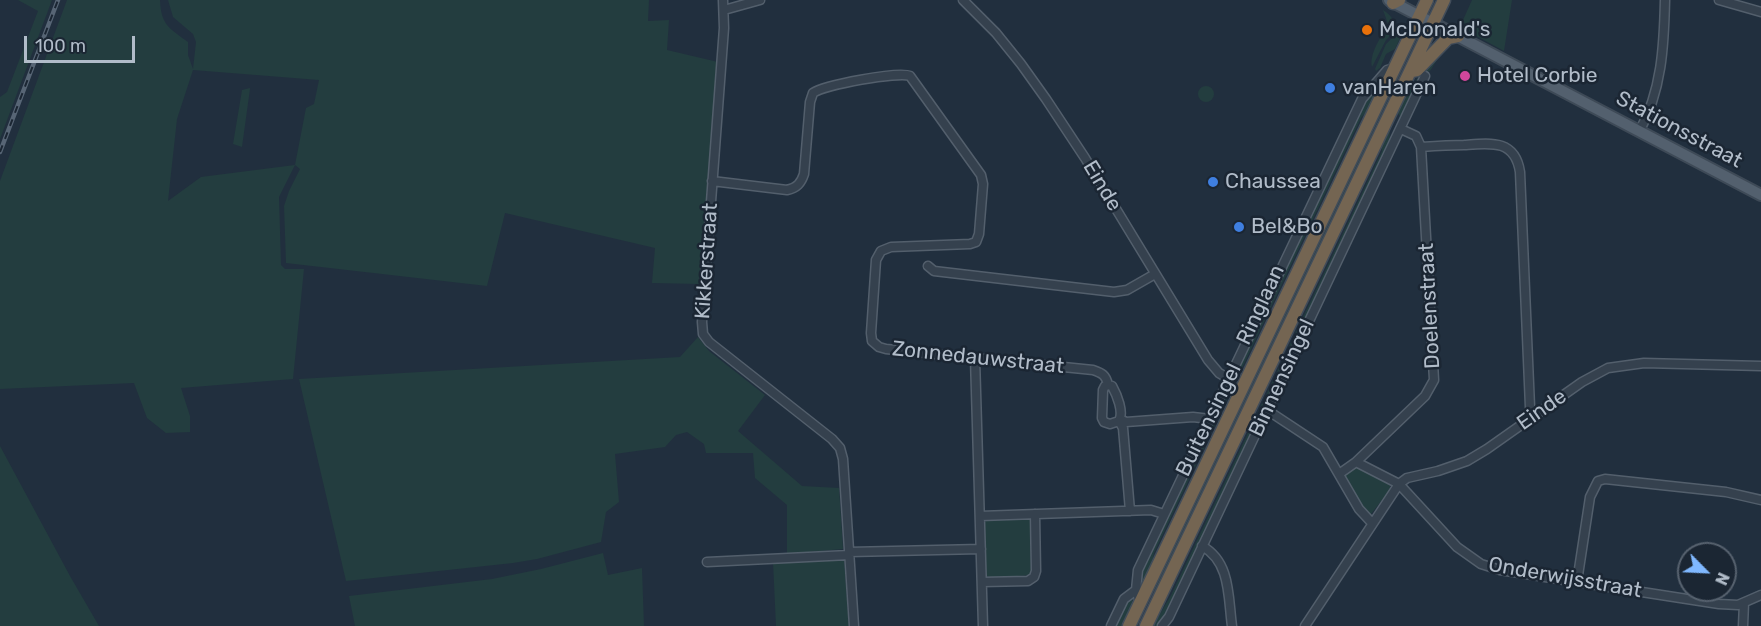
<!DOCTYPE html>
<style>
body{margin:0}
#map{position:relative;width:1761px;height:626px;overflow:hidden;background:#212f3e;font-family:Rubik,sans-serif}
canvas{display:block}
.north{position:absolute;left:1677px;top:542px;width:60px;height:60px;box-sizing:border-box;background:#1b2633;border:2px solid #57626f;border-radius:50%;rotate:114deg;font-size:16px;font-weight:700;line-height:24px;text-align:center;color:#b1bcc9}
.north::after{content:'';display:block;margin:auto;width:21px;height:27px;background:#80b8ff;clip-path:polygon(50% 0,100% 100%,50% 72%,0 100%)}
.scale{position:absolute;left:24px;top:36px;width:111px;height:27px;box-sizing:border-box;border:3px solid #b1bcc9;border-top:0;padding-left:8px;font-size:18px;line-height:21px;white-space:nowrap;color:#b1bcc9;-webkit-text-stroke:4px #1b2633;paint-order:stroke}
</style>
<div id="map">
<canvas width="1761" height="626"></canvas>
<div class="north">N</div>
<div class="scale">100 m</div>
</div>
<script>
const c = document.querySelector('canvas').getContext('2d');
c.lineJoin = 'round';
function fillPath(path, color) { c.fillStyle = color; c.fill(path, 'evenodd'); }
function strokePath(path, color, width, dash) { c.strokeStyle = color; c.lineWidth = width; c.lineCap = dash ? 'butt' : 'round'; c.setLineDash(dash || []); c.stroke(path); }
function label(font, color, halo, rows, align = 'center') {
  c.font = font + ' Rubik,sans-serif'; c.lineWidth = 5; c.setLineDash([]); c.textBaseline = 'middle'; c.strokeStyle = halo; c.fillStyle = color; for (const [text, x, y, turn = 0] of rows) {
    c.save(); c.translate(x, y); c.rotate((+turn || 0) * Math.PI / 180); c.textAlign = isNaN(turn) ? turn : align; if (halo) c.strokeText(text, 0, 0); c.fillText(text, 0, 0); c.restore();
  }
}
const green = new Path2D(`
 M18,0h34l-52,139v-42l7,-5 31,-81z
 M67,0h93c1,25 9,28 28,42v13l5,14 3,-27 -3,-8 -20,-17 -5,-17h481l-1,21 21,-1 -2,30 51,12 -19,222 -47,-1 3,-35 -150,-35 -18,73 -201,-23 -2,-57 5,-15 11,-22 -5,-4 -16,32 2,68 4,4h19l-11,110 -112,9 9,28v16l-24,1 -19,-15 -13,-35 -134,6v-208zM193,70l126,10 -5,24 -8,4 -11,57 -94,12 -33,24 9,-82z
 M1472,0h40l-8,51 -35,-19 -6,-12z
 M1383,10c10,6 11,11 12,21l-9,9 -14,27c-3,-14 10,-31 16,-43z
 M1398,32l4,2 -7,15 -9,5 -6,14 -4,3 -1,-2 11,-25z
 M1413,41l2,1 -43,92 -4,17 -226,475h-4l16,-33 1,-11z
 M1437,53l2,4 -9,14 -7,2 -20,42 -3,1 -3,-4c13,-22 22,-39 40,-59z
 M1198 94a8 8 0 1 1 16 0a8 8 0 1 1-16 0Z
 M1380,86l-12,24 -7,8 -207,435 -2,13 -8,16 -3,-1 3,-14 220,-463z
 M250,88v1l-8,58 -9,-3 9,-54z
 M1390,130l-1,16 -222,467 -10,13h-4l18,-31 211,-444 -1,-6z
 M698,337l11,14 56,44 -27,36 64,55 37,2 4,61 -56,5v-49l-32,-27 -2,-25h-47l-2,-9 -17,-12 -11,3 -11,12 -50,7 4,48 -13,10 -5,30 -64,17 -24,4 -167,18 -47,-202 381,-22z
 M0,446l70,130 29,50h-99z
 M1356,467l32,15 2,3v5l-19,24 -4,-1 -22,-35 2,-6z
 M1030,518l2,2 3,50 -4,5 -39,3 -5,-2 -3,-4 -1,-47 4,-6z
 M603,553l5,22 34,-7 2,58h-289l-6,-30 143,-17 49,-10z
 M844,559l5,67h-73l-3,-64z
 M1128,600h4l2,4 -10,22h-9z`);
const minor = new Path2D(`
 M723,0l1,28 -22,294 1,12 6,8 123,97 8,9 3,11 11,167
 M963,0l33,33 25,31 25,35 39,59 123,202 11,13 10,6
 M1719,0l42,12
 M724,10l36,-10
 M1639,132c23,-41 25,-87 26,-132
 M1421,147c14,-1 28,-2 43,-2 26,-2 51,-6 56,27l10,235 4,9
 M712,181l75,9c10,-2 14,-7 17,-16l6,-72 3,-9c11,-8 86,-22 97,-17l71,99 2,9 -4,50 -3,8 -6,2 -79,3 -10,4 -5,9 -5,73 1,8 7,6 7,2 207,21c9,3 13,5 15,15
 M928,266l6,5 180,21 13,-2 28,-16
 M975,358l8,268
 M1108,385l4,1c5,9 12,26 7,35l-9,3 -6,-2 -2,-4 1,-28 2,-4z
 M1267,410l56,37 36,62 13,14
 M1120,419l6,3 67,-5 17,2
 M1119,421l4,7 7,83
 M1356,462l69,-66 9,-16 -13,-233 -5,-11 -15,-7
 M1339,474l17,-12 43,22 58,63 24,17 19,6 219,34 19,1 23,-10
 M980,516l171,-6 13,4
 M1202,546c29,16 26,51 30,80
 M849,552l132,-3
 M707,562l142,-7
 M982,582l46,-1 6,-4 2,-6 -1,-57
 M1577,582l13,-85 8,-16 7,-2 121,13 35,8
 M1140,602l-4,-12 2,-20 224,-471 25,-29 8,-2
 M1111,626l13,-27 12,-9
 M1162,626l7,-9 256,-541
 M1305,626l94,-142 8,-6 31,-7 29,-10 20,-12 95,-67 26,-14 36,-5 117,3
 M1743,626l1,-23`);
const major = new Path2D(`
 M1389,0l372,195`);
const highway = new Path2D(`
 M1393,3l6,-3
 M1412,71l5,-1 31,-32 10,-2
 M1129,626l298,-626
 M1146,626l298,-626`);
const rail = new Path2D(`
 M0,152l58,-152`);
const markers = [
 [1367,30,6,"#e8710a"],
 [1465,76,6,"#d1479c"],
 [1330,88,6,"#3f7fe0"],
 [1213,182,6,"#3f7fe0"],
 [1239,227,6,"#3f7fe0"]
];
const poiNames = [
 ["McDonald's",1379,30],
 ["Hotel Corbie",1477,76],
 ["vanHaren",1342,88],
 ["Chaussea",1225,182],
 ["Bel&Bo",1251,227]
];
const streetNames = [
 ["Stationsstraat",1679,130,28],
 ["Einde",1102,186,59],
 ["Kikkerstraat",707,261,-86],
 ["Ringlaan",1261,305,-65],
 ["Doelenstraat",1430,306,-93],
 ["Zonnedauwstraat",978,358,6],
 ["Binnensingel",1282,378,-65],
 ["Einde",1542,410,-35],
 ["Buitensingel",1209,420,-64],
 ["Onderwijsstraat",1565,578,10]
];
fillPath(green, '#233d3f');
strokePath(minor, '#535f6c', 11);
strokePath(major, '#3e4a57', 14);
strokePath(highway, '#414c59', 15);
strokePath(minor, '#35414e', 8);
strokePath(major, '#53606e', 10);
strokePath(highway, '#746552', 12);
strokePath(rail, '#576575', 4.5);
strokePath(rail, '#1b2633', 2, [7]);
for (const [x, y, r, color] of markers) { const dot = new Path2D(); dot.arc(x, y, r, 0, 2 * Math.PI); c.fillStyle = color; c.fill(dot); strokePath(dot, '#1b2633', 2); }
label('21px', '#b1bcc9', '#1b2633', poiNames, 'left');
label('21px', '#b1bcc9', '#1b2633', streetNames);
</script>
